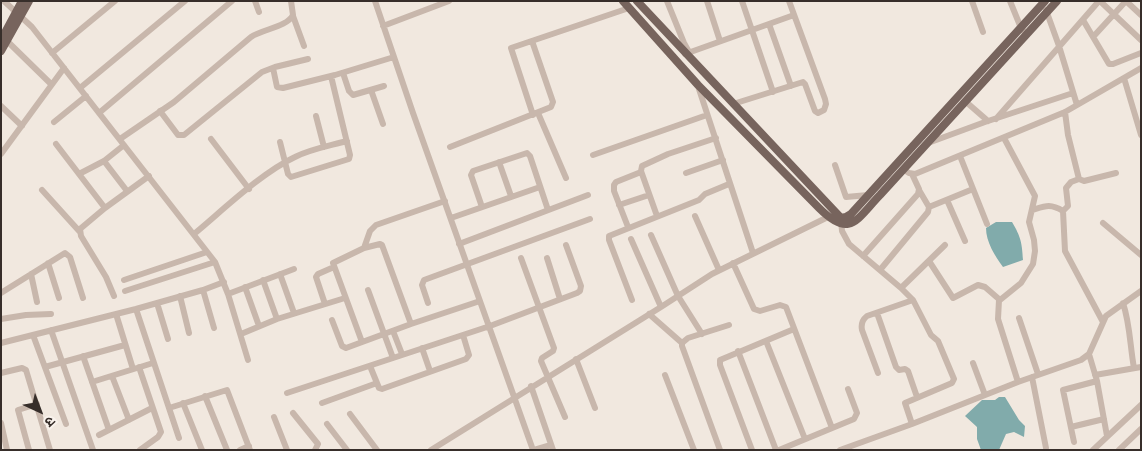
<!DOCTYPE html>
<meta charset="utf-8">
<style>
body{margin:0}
#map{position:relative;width:1142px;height:451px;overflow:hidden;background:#f1e8df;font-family:"Golos Text","Noto Sans Devanagari",sans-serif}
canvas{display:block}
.frame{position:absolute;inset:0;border:2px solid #372e2a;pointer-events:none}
.north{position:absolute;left:15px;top:386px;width:50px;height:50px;-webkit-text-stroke:4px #f9f2ec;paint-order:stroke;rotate:137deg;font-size:14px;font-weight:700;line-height:20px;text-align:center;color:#372e2a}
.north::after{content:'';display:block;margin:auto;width:18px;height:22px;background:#372e2a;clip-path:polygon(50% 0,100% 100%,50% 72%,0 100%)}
</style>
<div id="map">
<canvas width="1142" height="451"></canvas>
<div class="frame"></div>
<div class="north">उ</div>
</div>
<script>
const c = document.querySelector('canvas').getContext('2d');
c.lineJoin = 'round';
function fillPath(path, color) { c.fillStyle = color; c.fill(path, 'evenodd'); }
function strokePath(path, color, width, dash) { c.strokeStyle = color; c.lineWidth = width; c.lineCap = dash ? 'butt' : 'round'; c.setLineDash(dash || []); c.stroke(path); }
const water = new Path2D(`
 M996,222h16c9,15 10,21 11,38l-20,7c-8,-11 -17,-25 -17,-39z
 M999,397h6l14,23 6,6 -1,11 -10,-5 -8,2 -7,16h-18l-4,-11v-12l-12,-11 17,-16h13z`);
const minor = new Path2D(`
 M4,1l28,26 183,235 13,32 20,66
 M255,1l4,11
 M375,1l38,112 120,337
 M667,1l17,42 5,9
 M707,1l13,40
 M742,1l31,91
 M972,1l11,31
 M1010,1l11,27 6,7
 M1100,1l41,39
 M1046,10l13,36 18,59
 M293,16l11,30
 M1083,20l26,44h4l28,-11
 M769,24l22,62
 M383,26l66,-25
 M1093,37l33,-36 15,14
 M4,38l47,46
 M52,53l63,-52
 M685,54l109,-39
 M273,68l4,19 6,1 52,-13 59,-18
 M343,73l6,18 4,4 31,-9
 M1124,78l17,57
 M698,86l55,167
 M80,88l105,-87
 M371,90l12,34
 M965,101l23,20
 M733,104l70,-22 2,2 10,27 3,2 6,-3 2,-6 -1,-5 -36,-98
 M1,106l21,20
 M160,111l18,24h6l78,-63 13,-5 33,-8
 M1065,112l3,23 11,44 5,2 32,-8
 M99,113l133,-112
 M538,113l28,65
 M533,115l-22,-67 118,-40
 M316,116l8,31
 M996,119l103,-118
 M54,122l32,-26
 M120,139l54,-37 77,-65c12,-8 36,-10 42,-22l-2,-14
 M211,139l38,50
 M280,142l8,32 3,3 58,-18 1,-4 -19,-79
 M928,143l57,-21 88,-29
 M56,144l49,64
 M450,147l101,-40 2,-5 -21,-61
 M1,154l63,-86
 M593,155l114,-40
 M960,156l27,68
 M104,161l23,30
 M499,162l12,34
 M835,165l11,32 22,-2
 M903,169l6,4 6,1 150,-62 76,-44
 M686,173l37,-13
 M79,174l25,-13 20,-16
 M1079,179l-8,3 -5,6 2,18 -5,5 2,40 38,71
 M42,190l38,42
 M947,200l18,41
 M619,205l30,-10
 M482,207l-11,-32 2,-4 54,-18 3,3 18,54
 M929,207l44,-18
 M1032,210c13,-4 18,-7 31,1
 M657,216l-16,-45 1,-5 26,-12 48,-16
 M695,216l24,54
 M451,218l89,-31
 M841,220l1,11 7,13 52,44 12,12 18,35 7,6 16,38 -2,4 -47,20 7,21
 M1103,223l38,32
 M628,227l-14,-36v-6l2,-3 25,-10
 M194,234c29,-24 67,-61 101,-77 16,-8 34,-11 52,-16
 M651,235l27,61 24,38
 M631,239l30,68
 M459,244l129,-49
 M364,248l16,-4 2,1 29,79
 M863,256l55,-62 1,-5 -7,-15
 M521,258l33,90 -1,3 -11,7 -1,3 24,56
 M547,258l13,41
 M929,261l24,37 25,-13 7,2 15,13 21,-17 12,-19 2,-13 -1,-11 -5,-18 6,-26 -31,-58
 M48,263l11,35
 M733,263l21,46 6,2 20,-6 6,2 46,121
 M880,270l48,-58 1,-5 -10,-17
 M31,274l6,28
 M280,274l14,39
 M124,280l83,-28
 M263,280l14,39
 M245,287l14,39
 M901,288l44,-43
 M203,290l11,38
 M368,290l25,68
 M125,291l90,-29
 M1,293l64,-40 5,4 13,41
 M228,294l66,-25
 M114,296l-8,-19 -25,-41 -1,-7 25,-21 44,-32
 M180,296l9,37
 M632,300l-23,-60v-4l90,-36 6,-6 24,-10
 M999,300l-1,19 20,63
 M157,303l11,36
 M428,303l-6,-18 2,-5 166,-61
 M1123,303c7,21 7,43 11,65
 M325,304l-9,-27 2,-3 16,-7
 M136,309l43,129
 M877,313l19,54 3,3 6,-1 3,2 9,26
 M116,314l17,55
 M649,314l33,29v3l38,104
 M1019,318l19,56
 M1,319l25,-4 25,-1
 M332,320l10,26 4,2 65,-24 69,-23
 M51,330l42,120
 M393,331l9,23
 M241,334l36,-15 68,-21
 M33,335l33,89
 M766,341l39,98
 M362,342l-29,-79 31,-15 6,-17 6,-6 69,-24
 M1,343l135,-34 67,-19 21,-8
 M682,343l6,-5 41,-13
 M422,348l8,23
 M738,351l38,99
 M1089,354l8,27 10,55
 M83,356l26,74
 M576,359l19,49
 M973,363l12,32
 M370,366l9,22 3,1 84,-30 3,-4 -6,-20
 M45,367l80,-22
 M139,367l22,65 -3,5 -18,13
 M1,373l21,-5 4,2 24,80
 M878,373l-16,-43c-1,-5 0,-10 5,-14l46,-16
 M665,375l29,75
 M1095,375l46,-8
 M112,376l17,44
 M1032,377l14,71
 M92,382l61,-19
 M531,386l22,64
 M287,393l203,-67 87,-33 3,-2 1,-5 -15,-41
 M205,396l22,54
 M183,403l19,47
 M322,403l55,-20
 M169,408l58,-18 23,60
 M293,413l25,31 -3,6
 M350,414l27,36
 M274,417l13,33
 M1,423l6,27
 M327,424l20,26
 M1071,427l33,-8
 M99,435l53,-27
 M1074,442l-11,-52 34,-9
 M29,450l-11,-40 19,-6
 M240,450l9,-4
 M431,450l230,-143 51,-33 116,-57
 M534,450l17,-5
 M752,450l-32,-85v-5l74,-31
 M779,450l75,-31 3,-6 -9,-24
 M840,450l72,-26 106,-42 63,-22 8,-6 17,-38 35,-25
 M1093,450l48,-45
 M1119,450l22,-21`);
const major = new Path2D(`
 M623,1l75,84 121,123c31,31 37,12 61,-13l177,-194
 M637,1l204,217 5,-1 5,-3 194,-213
 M1,40l21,-39
 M1,51l28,-50`);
fillPath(water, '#81abab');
strokePath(minor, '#c8b7ac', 6);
strokePath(major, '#77645d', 8);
</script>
